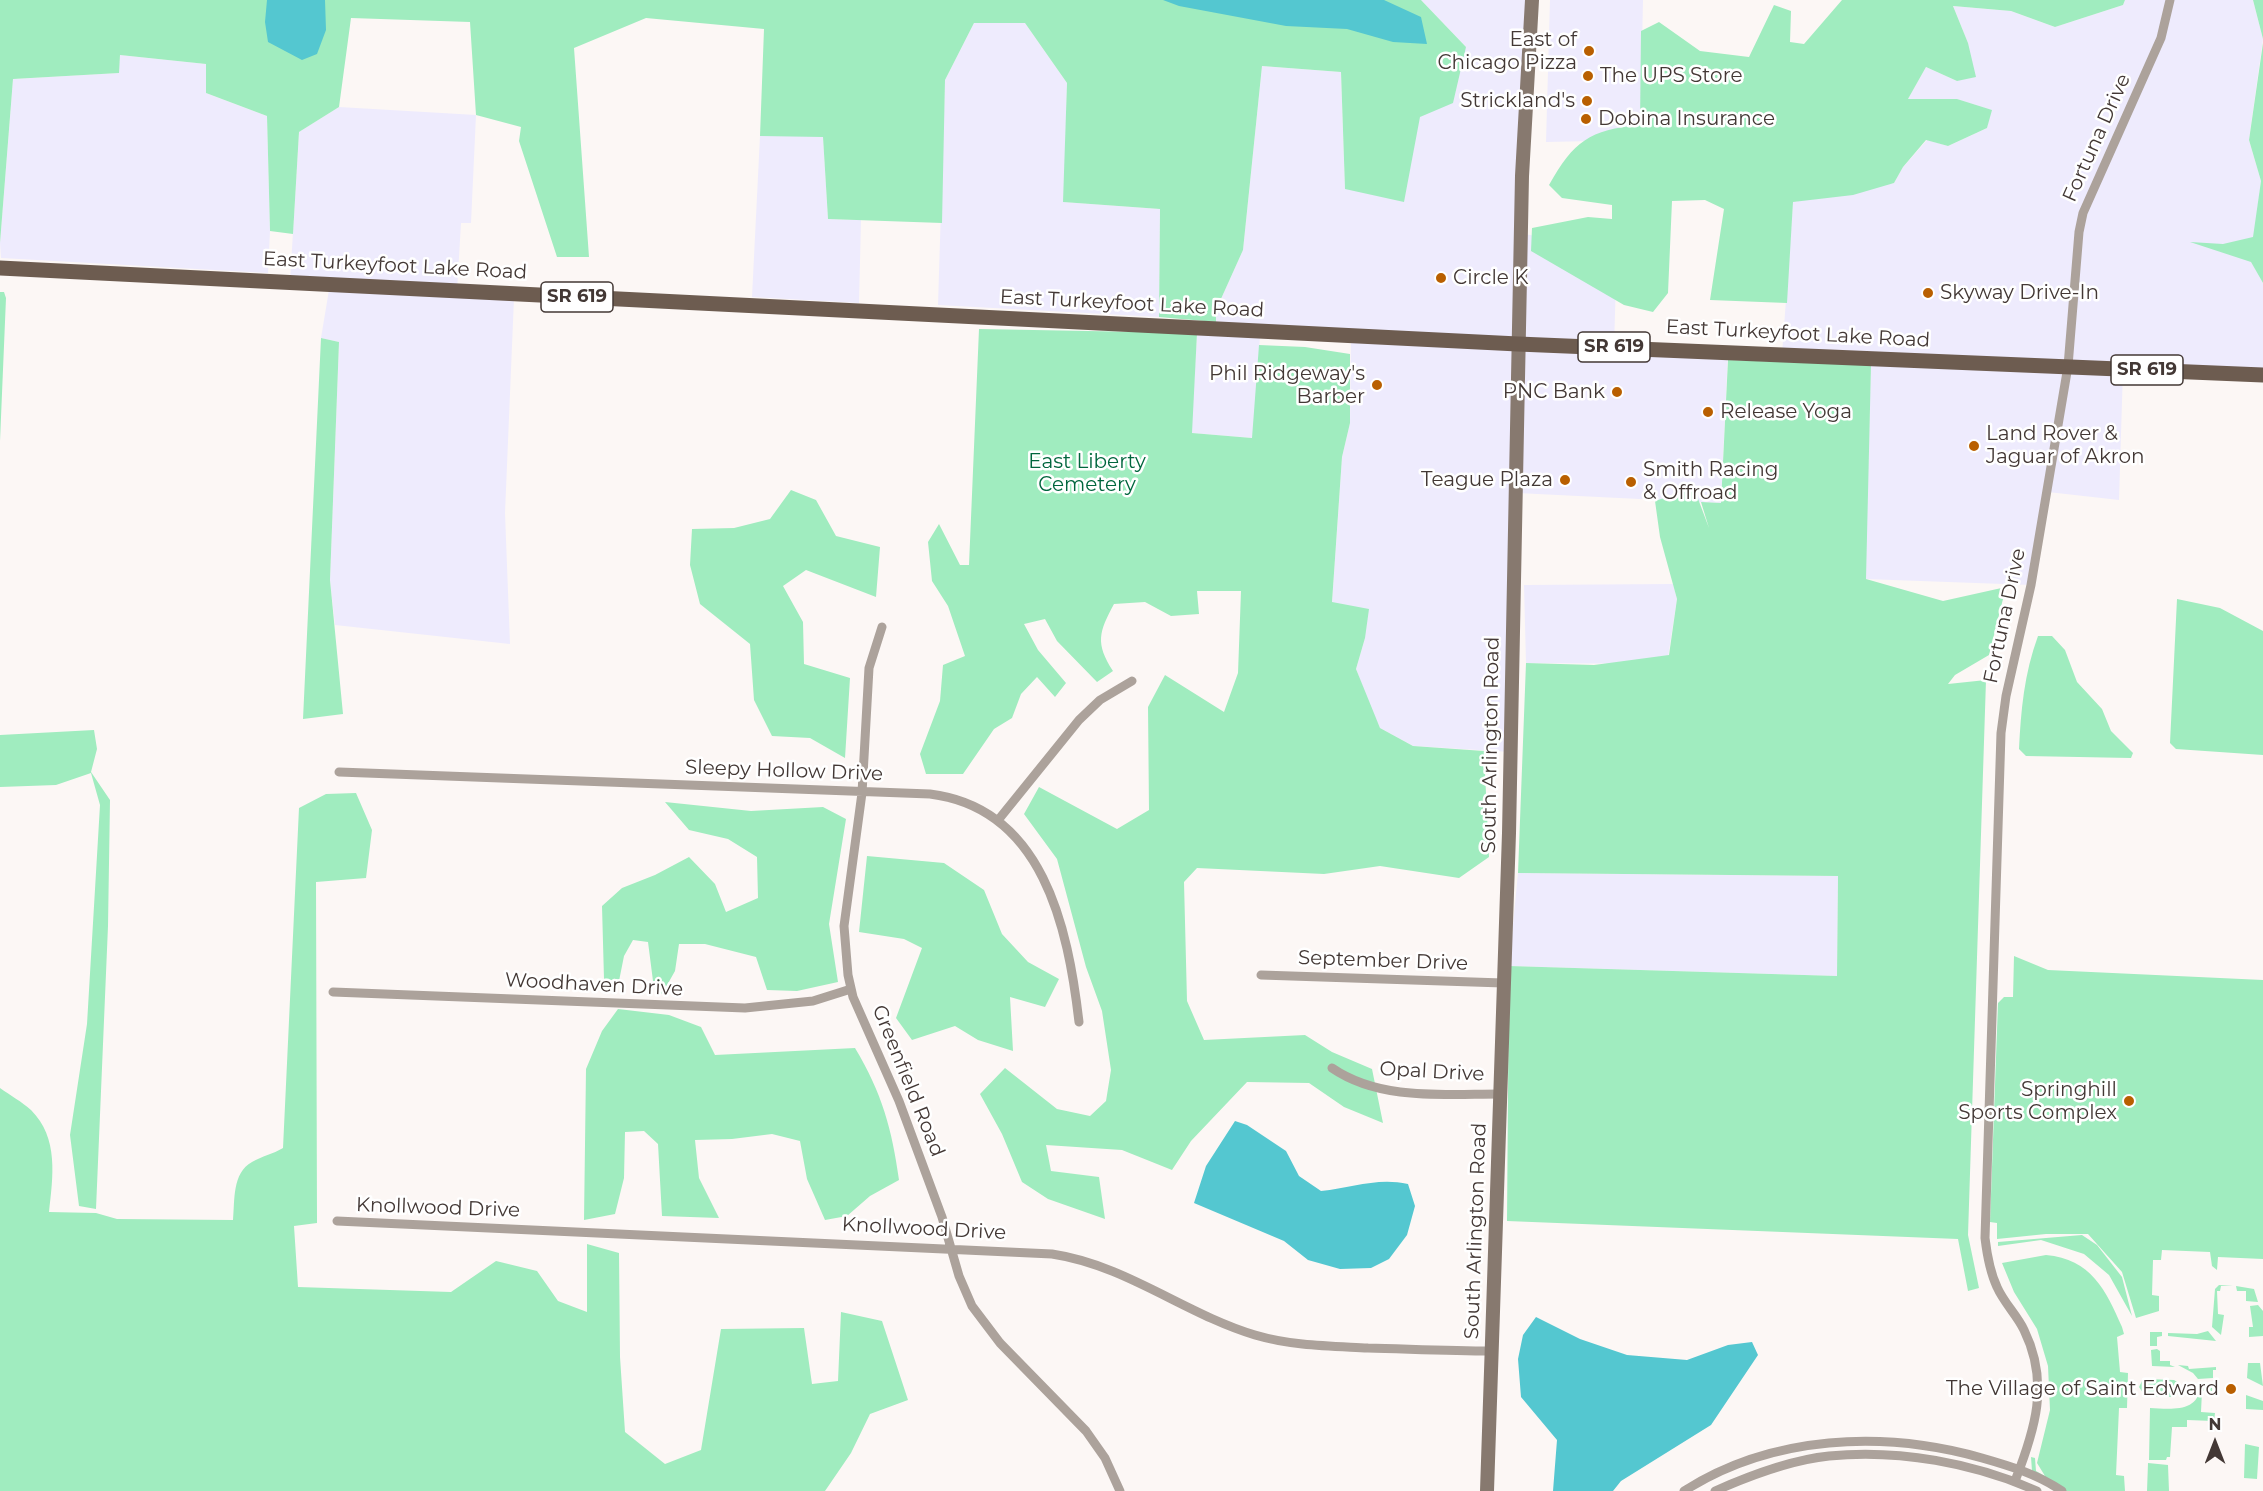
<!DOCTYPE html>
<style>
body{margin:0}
#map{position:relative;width:2263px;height:1491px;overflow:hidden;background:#fcf7f5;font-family:Montserrat,sans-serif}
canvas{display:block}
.north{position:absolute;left:2185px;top:1413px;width:60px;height:60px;-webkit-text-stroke:4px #fff;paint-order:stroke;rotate:0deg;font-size:16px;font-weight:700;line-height:24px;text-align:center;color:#433835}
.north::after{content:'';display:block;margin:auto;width:21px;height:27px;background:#433835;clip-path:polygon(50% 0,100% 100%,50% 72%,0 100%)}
</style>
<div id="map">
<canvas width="2263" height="1491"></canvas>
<div class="north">N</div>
</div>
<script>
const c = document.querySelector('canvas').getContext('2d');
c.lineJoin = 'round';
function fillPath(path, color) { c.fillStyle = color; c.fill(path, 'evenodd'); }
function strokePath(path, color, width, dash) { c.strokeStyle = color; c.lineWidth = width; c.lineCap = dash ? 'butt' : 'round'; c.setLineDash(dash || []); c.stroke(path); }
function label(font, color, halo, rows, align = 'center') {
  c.font = font + ' Montserrat,sans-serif'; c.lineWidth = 5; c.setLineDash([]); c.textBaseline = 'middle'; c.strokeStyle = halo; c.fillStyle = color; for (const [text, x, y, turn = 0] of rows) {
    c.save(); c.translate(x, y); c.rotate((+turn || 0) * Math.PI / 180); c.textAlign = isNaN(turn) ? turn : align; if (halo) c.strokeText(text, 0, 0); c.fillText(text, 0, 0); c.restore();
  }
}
const commercial = new Path2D(`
 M1421,0h111l-10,234 95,11 -3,102 114,5 -7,151 -204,-10 -6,259 -98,-6 -33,-18 -10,-22 -14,-37 9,-31 -33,-35 10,-146 8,-34 1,-87 -136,-7 1,-19 27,-60 19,-184 79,6 4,116 75,-71 46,-70z
 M1550,0h93l-3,140 -94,2z
 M2125,0h128l10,39 -14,101 12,41 -10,80 12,22v92l-140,-6 -4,131 -71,-8 -17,93 -166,-6 6,-220 -89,-4 11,-153 101,-19 9,-16 24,-27 21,6 39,-18 4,-18 -35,-11h-48l18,-32 31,14 11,-38 -15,-37 58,5 44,16 68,-22z
 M974,23h51l42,60 -3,119 96,7 -1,108 -221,-12 7,-225z
 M120,55l86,9v29l61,23 3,115 -2,42 -267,-15 -1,-15 13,-164 105,-6z
 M339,107l137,8 -5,108h-10l-4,68 -167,-9 9,-150z
 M760,136h63l5,83 33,1 -2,83 -107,-6z
 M329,290l185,8 -9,215 5,131 -175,-19 -5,-45 9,-238 -18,-4z
 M1197,333l63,3 -7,102 -62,-5z
 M1673,584l4,15 -10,65 -141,-1 -2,-78z
 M1518,873l320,3 -1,100 -328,-10z`);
const green = new Path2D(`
 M0,0h1421l45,47 -13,56 -33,14 -16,85 -59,-13 -4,-117 -79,-6 -19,184 -27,60v12l-57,-5 1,-108 -97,-7 4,-119 -42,-60h-51l-29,57 -3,143 -114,-4 -5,-82 -63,-1 4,-107 -118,-11 -72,30 15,209h-32l-38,-116 2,-14 -45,-12 -6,-93 -119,-4 -12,89 -40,25 -6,102 -23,-3 -3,-115 -61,-23v-29l-86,-9 -1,18 -106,6 -13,164z
 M1842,0h283l-2,5 -68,22 -44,-16 -58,-5 15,37 8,34 -19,4 -31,-14 -18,32h49l35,11 -5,18 -39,18 -22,-6 -23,27 -9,16 -41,12 -60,7 -6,101 -77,-3 14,-91 -19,-9 -33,1 -4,92 -15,19 -29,-7 -93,-54 1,-23 56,-11 24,2v-14l-50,-7 -13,-13c25,-44 40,-55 91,-60l1,-94 18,-9 41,29 49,6 25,-52 17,6 -1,31 14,2z
 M2253,0h10v39z
 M2263,43v240l-12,-21 -61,-20 33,2 30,-7 8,-56 -12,-41z
 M0,292h4l2,6 -6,143z
 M979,329l218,4 -5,100 60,5 7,-93 46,2 45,7v69l-8,34 -10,145 37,7 -4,29 -9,31 24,59 33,18 71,5 5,106 -30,21 -79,-12 -56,8 -127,-6 -13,14 3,119 17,39 101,-5 27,17 40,17 11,54 -39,-16 -35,-24 -62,-1 -56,59 -19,29 -50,-20 -76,-5 5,26 48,6 6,42 -57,-20 -26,-17 -20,-48 -22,-40 25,-26 52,41 33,7 16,-15 5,-31 -9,-59 -16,-44 -29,-108 -33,-45 15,-27 78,42 32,-19 -1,-103 17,-32 59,37 14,-39 3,-82h-44l2,23 -28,2 -26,-14 -31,2c-15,28 -19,39 -1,67l-16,11 -40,-41 -12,-22 -21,5 14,26 28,33 -11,14 -18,-20 -16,17 -9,24 -18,11 -31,45h-37l-6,-20 20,-53 3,-36 22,-9 -17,-50 -16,-25 -4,-39 11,-18 21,41h9z
 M321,338l18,4 -9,238 13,134 -40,5z
 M1728,360l143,5 -5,214 77,22 63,-14 -17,68 -34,20 -7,9 38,-4 -18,555 11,53 -11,3 -10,-52 -451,-18 2,-255 328,10 1,-100 -320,-3 8,-210 68,2 75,-10 8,-56 -17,-62 -5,-36 39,-13 15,40 -8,-26 20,1z
 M791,490l25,10 20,36 44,11 -4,50 -70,-27 -23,16 20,36 1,42 46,14 -5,80 -35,-20 -38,-2 -18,-36 -4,-56 -50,-40 -10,-39 2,-36 42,-1 36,-9z
 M2177,599l43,9 43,23v124l-87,-6 -6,-6z
 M2038,636h14l13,14 12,32 25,27 9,22 22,22 -2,5 -105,-2 -7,-7c2,-39 5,-75 19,-113z
 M94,730l3,19 -6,23 19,28 -2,126 -12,283 -17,-3 -9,-71 17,-111 13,-219 -9,-32 -35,12 -56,2v-52z
 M356,793l16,37 -6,48 -50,4 1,341 -23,3 4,61 153,5 45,-31 41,10 21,30 29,11v-68l32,9 1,104 5,75 40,32 36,-14 20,-121 83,-1 8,56 26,-3 3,-69 41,9 26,79 -38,14 -19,39 -26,38h-825v-403c10,7 22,14 31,22 28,28 22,67 18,102l47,1 21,6 116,1c2,-20 -1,-47 19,-58 10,-6 21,-8 31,-14l16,-340 27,-14z
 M665,802l86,9 72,-4 23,12 -17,105 9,58 -41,9 -30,-1 -11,-33 -51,-13h-26l-4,27 -13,23 -9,-13 -5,-39 -15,-2 -9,16 -5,25 -15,-2 -2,-73 20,-18 33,-13 34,-18 26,27 11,28 32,-14 -1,-41 -29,-18 -39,-9z
 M867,856l77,7 40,27 18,44 26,28 31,17 -14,28 -35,-10 3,54 -35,-11 -23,-14 -43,14 -16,-22 26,-70 -18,-9 -45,-7z
 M2014,956l34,14 215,10v279l-45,-2 -1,13 -5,-4 -2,-14 -48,-2 -1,10h-8l-1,35 7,1v15l-23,7 -14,-46 -34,-38h-42l-49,5v-16l-7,-1 8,-219 6,-6h9z
 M618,1009l51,6 32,12 14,28 140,-7c27,45 37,81 44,132l-29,16 -23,20 -22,4 -18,-41 -7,-38 -28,-7 -40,5 -37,1 4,38 20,40 -57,-2 -4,-72 -14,-13 -19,1 -1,46 -9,36 -31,6 2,-151 16,-38z
 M2082,1235l15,10 25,32 10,39 -23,-41 -25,-21 -43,-14 -43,6v-4z
 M2046,1255c45,4 60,35 76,72l2,7 -7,3 3,35 8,1 -1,35h-8l-3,67 8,1 1,15h-59l-34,-20 -1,-14 4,1 1,13 9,5 -8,-13 13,-53 -2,-44 -11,-37 -23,-37 -12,-29z
 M2219,1285l14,1h-12l-1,5h-3l1,23 6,1 -3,20 -9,-8 3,-38z
 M2236,1286l18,3 4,13 -12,-1v-10h-9z
 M2258,1305l5,6v25l-14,1v-10h4l-3,-21z
 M2208,1331l8,10 -48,-5v-3l29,1z
 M2150,1332h12v4l-5,1v9h-7z
 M2157,1349l3,2v10h10v4l5,2 -23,-1 -1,-16z
 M2248,1363h12l3,23 -16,-8z
 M2178,1365l10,1 1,3 27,-2v3h-3v8l-15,1 -5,-6z
 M2147,1379l27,1 5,3 2,7 -7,7 -29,-1 -6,-9 3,-6z
 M2212,1385v6h-10l-1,21 14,1 -1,8 -27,-1v7h-15l-2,30h-3l-1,3h-17l1,-52c20,1 49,5 50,-22z
 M2246,1395l17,6v9l-17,-1z
 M2245,1444l14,3 -2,32 -13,-1z
 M2148,1463l20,2 1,26h-22z`);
const water = new Path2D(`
 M267,0h58l1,30 -9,24 -15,6 -34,-18 -3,-20z
 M1163,0h221l37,17 6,27 -34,-2 -46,-13 -61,-3 -107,-20z
 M1235,1121l12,4 39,26 13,25 22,15c31,-3 56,-14 87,-7l7,22 -8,29 -18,24 -18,9 -31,1 -32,-9 -24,-19 -90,-38 12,-37z
 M1536,1317l44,22 47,16 60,5 41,-15 24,-3 6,13 -47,70 -90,56 -8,10h-60l4,-51 -36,-43 -3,-38 5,-24z`);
const street = new Path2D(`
 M882,627l-13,41 -7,125 -18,133 4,49 5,22 46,104 43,116 17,59 13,30 28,37 86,88 19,27 15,33
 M339,772l591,22c113,14 138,133 149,228
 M999,819l80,-99 21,-20 32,-19
 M1261,975l242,8
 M333,992l412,16 68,-7 38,-12
 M1332,1068c48,33 112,26 168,26
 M337,1221l715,33c74,11 133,60 203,81 37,11 75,11 113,13 41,1 82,3 123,3
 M2015,1481c20,-51 35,-98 9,-151 -7,-15 -20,-27 -27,-43 -7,-15 -10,-32 -12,-49l16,-505 5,-37 25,-111 37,-219 11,-134 4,-19 78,-175 9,-38
 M1684,1491c88,-56 199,-61 298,-33 28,8 55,16 80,33
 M1715,1491c36,-16 75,-31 114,-35 69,-7 146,7 208,35`);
const secondary = new Path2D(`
 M1487,1491l22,-658 13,-657 10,-176`);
const primary = new Path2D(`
 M0,268l1518,76 745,31`);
const markers = [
 [1589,51,6,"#b95f00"],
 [1588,76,6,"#b95f00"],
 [1587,101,6,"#b95f00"],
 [1586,119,6,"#b95f00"],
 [1441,278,6,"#b95f00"],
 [1928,293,6,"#b95f00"],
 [1377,385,6,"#b95f00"],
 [1617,392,6,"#b95f00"],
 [1708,412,6,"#b95f00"],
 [1974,446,6,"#b95f00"],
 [1565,480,6,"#b95f00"],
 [1631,482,6,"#b95f00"],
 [2129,1101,6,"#b95f00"],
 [2231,1389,6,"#b95f00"]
];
const shields = [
 [577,297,72],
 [1614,347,72],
 [2147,370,72]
];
const shieldNames = [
 ["SR 619",577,297],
 ["SR 619",1614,347],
 ["SR 619",2147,370]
];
const poiNames = [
 ["East of",1577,40],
 ["Chicago Pizza",1577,63],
 ["The UPS Store",1600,76,"left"],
 ["Strickland's",1575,101],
 ["Dobina Insurance",1598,119,"left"],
 ["Circle K",1453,278,"left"],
 ["Skyway Drive-In",1940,293,"left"],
 ["Phil Ridgeway's",1365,374],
 ["Barber",1365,397],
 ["PNC Bank",1605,392],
 ["Release Yoga",1720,412,"left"],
 ["Land Rover &",1986,434,"left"],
 ["Jaguar of Akron",1986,457,"left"],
 ["Smith Racing",1643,470,"left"],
 ["& Offroad",1643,493,"left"],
 ["Teague Plaza",1553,480],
 ["Springhill",2117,1090],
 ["Sports Complex",2117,1113],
 ["The Village of Saint Edward",2219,1389]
];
const streetNames = [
 ["Fortuna Drive",2097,138,-66],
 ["East Turkeyfoot Lake Road",395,266,3],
 ["East Turkeyfoot Lake Road",1132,304,3],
 ["East Turkeyfoot Lake Road",1798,334,3],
 ["Fortuna Drive",2005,616,-78],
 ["South Arlington Road",1491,745,-89],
 ["Sleepy Hollow Drive",784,771,2],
 ["September Drive",1383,961,2],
 ["Woodhaven Drive",594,985,3],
 ["Opal Drive",1432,1072,3],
 ["Greenfield Road",908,1081,68],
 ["Knollwood Drive",438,1208,2],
 ["Knollwood Drive",924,1229,3],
 ["South Arlington Road",1476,1231,-88]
];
const parkNames = [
 ["East Liberty",1087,462],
 ["Cemetery",1087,485]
];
fillPath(commercial, '#eeebfd');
fillPath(green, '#a0ecbf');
fillPath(water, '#54c7d0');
strokePath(street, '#aca29b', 9);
strokePath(secondary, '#87796f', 14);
strokePath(primary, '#6d5c50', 15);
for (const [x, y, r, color] of markers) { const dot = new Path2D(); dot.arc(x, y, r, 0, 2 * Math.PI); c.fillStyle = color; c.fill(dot); strokePath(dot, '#fff', 2); }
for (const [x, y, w] of shields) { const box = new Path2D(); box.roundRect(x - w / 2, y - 15, w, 30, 4.5); c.fillStyle = '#fff'; c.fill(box); strokePath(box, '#433835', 1.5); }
label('bold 18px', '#433835', null, shieldNames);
label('20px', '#433835', '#fff', poiNames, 'right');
label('20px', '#433835', '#fff', streetNames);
label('20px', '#00663d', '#fff', parkNames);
</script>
